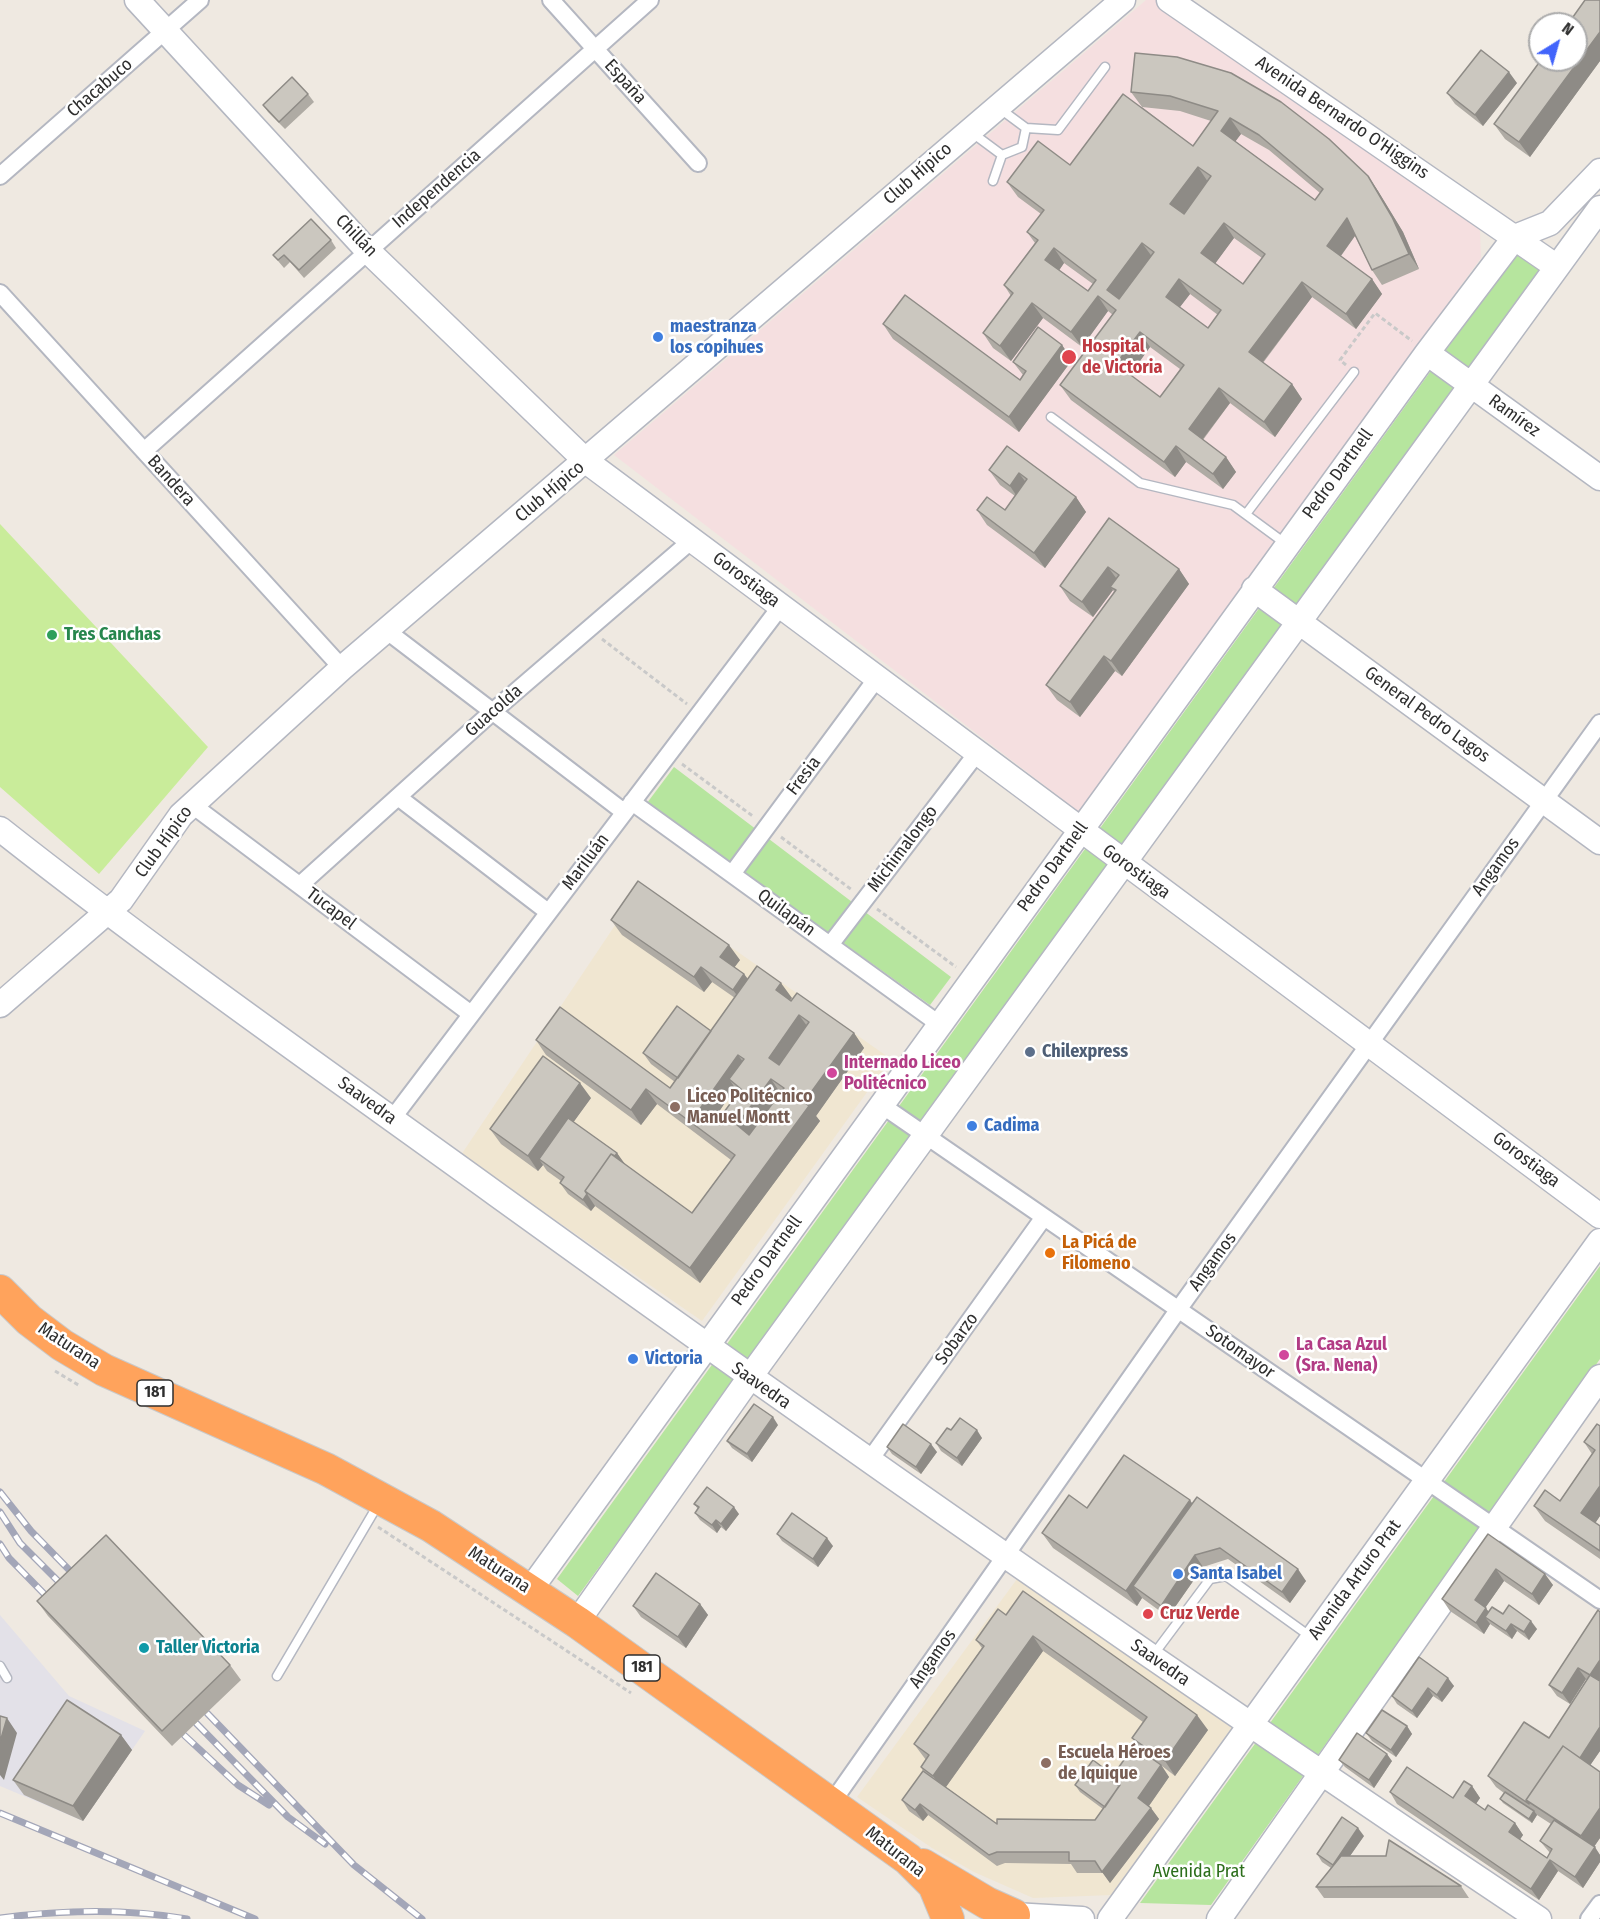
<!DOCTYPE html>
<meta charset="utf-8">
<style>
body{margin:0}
#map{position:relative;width:1600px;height:1919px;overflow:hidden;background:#efe9e1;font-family:"Fira Sans Condensed",sans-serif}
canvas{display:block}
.north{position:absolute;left:1528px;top:12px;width:60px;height:60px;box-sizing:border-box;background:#fff;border:2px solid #ababab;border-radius:50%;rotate:37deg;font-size:16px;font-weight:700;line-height:24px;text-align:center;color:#2e2e2e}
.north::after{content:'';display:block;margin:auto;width:21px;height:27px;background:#4264fb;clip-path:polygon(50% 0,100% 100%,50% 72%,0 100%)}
</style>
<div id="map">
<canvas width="1600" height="1919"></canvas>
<div class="north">N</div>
</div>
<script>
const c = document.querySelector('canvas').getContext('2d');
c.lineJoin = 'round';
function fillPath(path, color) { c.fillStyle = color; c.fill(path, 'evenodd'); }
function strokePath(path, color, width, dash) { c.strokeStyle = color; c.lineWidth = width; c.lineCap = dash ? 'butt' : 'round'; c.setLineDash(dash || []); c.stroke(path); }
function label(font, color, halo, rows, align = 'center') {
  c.font = font + ' "Fira Sans Condensed",sans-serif'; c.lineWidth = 5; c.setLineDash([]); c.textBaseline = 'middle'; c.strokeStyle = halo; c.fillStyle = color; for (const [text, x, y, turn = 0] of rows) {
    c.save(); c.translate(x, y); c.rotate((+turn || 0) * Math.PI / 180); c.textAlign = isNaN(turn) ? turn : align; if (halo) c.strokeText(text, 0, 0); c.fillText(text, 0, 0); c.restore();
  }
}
const industrial = new Path2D(`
 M0,1615l69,81 76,35 -62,90 -83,-35z`);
const education = new Path2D(`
 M642,885l249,174 -189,262 -241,-166z
 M1017,1579l217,149 -122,167 -79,3 -59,-26 -42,-24 -75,-51z`);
const medical = new Path2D(`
 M1146,0h19l307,218 8,13 1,27 -402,554 -465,-357z`);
const green = new Path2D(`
 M1519,249l28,19 -969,1328 -21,-17z
 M674,767l277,210 -21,28 -283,-202z
 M1600,1266v93l-389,546 -71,-2z`);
const pitch = new Path2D(`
 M0,524l208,223 -109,127 -99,-87z`);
const path = new Path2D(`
 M1346,365l-6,-5 35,-47 37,28
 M602,639l85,65
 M682,764l72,53
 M781,837l71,53
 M877,909l79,58
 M55,1371l25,15
 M378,1527l253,166`);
const lane = new Path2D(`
 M999,108l27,20 -4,19 -20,8
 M1026,128l32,2 47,-63
 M971,132l31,23 -9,26
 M1051,417l89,66 93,22 53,39
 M1246,514l108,-142
 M1154,1654l56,-75 16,-3 85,61
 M0,1666l7,12
 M277,1676l102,-173`);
const street = new Path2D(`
 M551,0l147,163
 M0,176l200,-176
 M0,293l342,375
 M144,451l506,-451
 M387,631l237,181
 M398,797l150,115
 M632,802l307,222
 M191,804l280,210
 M732,874l145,-196
 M300,885l191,-172 201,-173
 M830,945l147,-192
 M880,1104l720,496
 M392,1119l389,-513
 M869,1461l175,-244
 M831,1804l347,-494 422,-587
 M1589,1919l11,-15`);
const secondary = new Path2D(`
 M137,0l230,250 219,211 1014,755
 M1169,0l388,267
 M1427,353l173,125
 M1254,589l346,253
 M0,829c161,127 330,245 496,365 343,248 690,490 1043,725
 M0,1005l121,-105 60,-85 161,-147 781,-668
 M530,1590l897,-1237 88,-116 35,-14 50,-52
 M577,1622l183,-259 840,-1155
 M1014,1915l68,4
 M1110,1919l490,-678
 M1219,1919l381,-542`);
const highway = new Path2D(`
 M0,1291l29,29 33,25 42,25 222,99 105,57 146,96 331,237 26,26 14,34
 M923,1865l64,38 27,12`);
const rail = new Path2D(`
 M0,1492l31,39 49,50
 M0,1512l20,31 50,50
 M0,1544l9,14 47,48
 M207,1713l147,152 68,54
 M196,1723l92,94 37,27
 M184,1735l54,50 31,20
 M0,1813l255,106
 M0,1918c62,-8 125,-10 187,1`);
const wall = new Path2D(`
 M1600,0v61l-70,96 -25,-18 -11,-15z
 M1135,53l233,123 10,15 25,41 16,37 -37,16 -10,-15 -17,-34 -14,20 31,23 10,15 -26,35 -44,-32 -49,66 29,21 10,15 -27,38 -45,-34 -27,37 23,17 10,15 -13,17 -37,-27 -11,15 -104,-77 -11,-15 53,-70 -5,-4 -26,36 -39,-29 -32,43 -18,-13 -10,-15 28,-37 -7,-11 31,-42 -8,-11 14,-18 -23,-17 -11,-15 63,-17 72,-58 -11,-15zM1142,107l38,4 31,10 -18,25zM1241,134l28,16 51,43 -5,7 -80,-59zM1234,238l28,20 -19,26 -28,-21zM1064,263l29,21 -5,7 -29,-21zM1190,294l28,21 -10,13 -28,-21zM1150,347l30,22 -20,28 -30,-22z
 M1517,83l-34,43 -28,-22 -8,-11z
 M308,94l6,8 -29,27 -17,-17 -5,-7z
 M331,240l5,8 -32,30 -14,-16 -6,6 -11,-13z
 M883,324l137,56 3,-5 -10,-13 49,-17 10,15 -53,72 -126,-93z
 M1007,446l69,51 10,15 -41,56 -58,-43 -10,-15h28l10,-14 -15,-11 -11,-15z
 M1109,518l70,51 10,15 -67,92 -7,-5 -35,46 -23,-17 -11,-15 68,-93 -1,-2 -20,27 -23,-16 -10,-15z
 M611,920l129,40 -6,7 10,7 4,5 44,19 -2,2 64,33 10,15 -48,68 4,5 -120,162 -105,-77 -4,5 -23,-17 -8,-11 1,-2 -14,-10 -4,-6 -5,6 -37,-27 -11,-15 101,-31 -18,24 44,31 6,10 69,50 39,-53 -74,-56 -16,21 -95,-70 -10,-15 134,48 5,-6 -24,-18 -8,-11 68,-22 24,-33 -23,-16 -8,10 -82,-57zM735,1088l3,5 -22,30 -3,-3z
 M778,1425l-26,37 -20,-14 -5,-7z
 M1600,1426v90l-5,7 5,3v33l-55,-38 -11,-15 26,-5 32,-47 -8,-12z
 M951,1430l31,8 -20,28 -21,-15 -5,-8z
 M887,1447l50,5 -16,22 -29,-20z
 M1192,1503l114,78 -16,22 -62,-44 -25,8 -35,50 -26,-19 -5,8 -84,-58 -11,-15 45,-25z
 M694,1504l45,10 -13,17 -5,-4 -4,6 -17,-13 -5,-7 3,-4z
 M777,1534l56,12 -15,21 -36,-26z
 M1488,1534l65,51 -14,20 -35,-24 -19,27 4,4 14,2 34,15 -8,11 -12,-9 -5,8 -22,-15 -6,10 -34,-23 -8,-12z
 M37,1601l193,64 11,15 -69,66 -124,-130z
 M700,1604l8,11 -22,33 -45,-31 -8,-11z
 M1600,1612v139l-10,14 10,7v66l-6,9 6,8v7l-17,26 -25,-17 -19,29 -142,-96 -7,-12 63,6 19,-12 8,12 -4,6 9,6 30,13 8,12 -3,4 27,19 3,-5 -10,-12 11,-17 -14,-9 -5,8 -29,-20 -3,-4 4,-6 -8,-6 -8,-11 61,-38 38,-58 -1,-1 -16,25 -13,-8 -8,-11z
 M1006,1615l202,115 -33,46 -13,-10 7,11 -20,29 10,13 -49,64 -7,-10h-26l-6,-9 -66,-1 -8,3 -69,-51 -5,6 -14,-10 -7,-11 21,-29 -2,-4 5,-7 -12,-16 68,-96 -6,-8zM1043,1651l100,71 -11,16 11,15 -30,22 -38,10 5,7 23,17 -8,11 -98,4 -51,-37z
 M1419,1657l35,29 -12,16 -9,-6 -16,22 -20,-14 -5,-8z
 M1407,1726l5,8 -16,23 -24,-16 -6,-8z
 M121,1735l11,15 -49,71 -59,-26 -11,-15z
 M1339,1760l53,1 -18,27 -29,-21z
 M1364,1836l-14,20 111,30 8,12h-145l-8,-11 15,-19 -9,-6 -5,-8z`);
const shadedWall = new Path2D(`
 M1600,32v29l-70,96 -11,-15z
 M1509,72l8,11 -34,43 -8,-11z
 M1230,118l11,16 -9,12 -11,-15z
 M1198,167l10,15 -27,37 -11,-15z
 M1368,176l10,15 25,41 16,37 -10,-15z
 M1347,218l10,15 -20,28 -10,-15z
 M1224,223l10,15 -22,30 -11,-15z
 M1142,243l11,15 -35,47 -11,-15z
 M1054,248l10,15 -8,12 -11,-15z
 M1179,279l11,15 -14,18 -10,-15z
 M1372,279l10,15 -26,35 -10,-15z
 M1302,282l10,15 -53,70 -10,-15z
 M1098,296l10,15 -26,36 -11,-15z
 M1032,303l11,15 -32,43 -11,-15z
 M1140,332l10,15 -23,32 -11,-15z
 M1062,345l10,15 -53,72 -10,-15z
 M1292,384l10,15 -27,38 -11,-15z
 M1219,388l11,15 -31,41 -10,-15z
 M1176,446l10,16 -11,15 -11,-15z
 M1226,457l10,15 -13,17 -10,-15z
 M1019,473l11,15 -10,13 -10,-15z
 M1076,497l10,15 -41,56 -11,-15z
 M1108,567l11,15 -9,5 3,3 -20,27 -11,-15z
 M1179,569l10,15 -67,92 -11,-15z
 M1104,656l11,15 -35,46 -10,-15z
 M729,945l11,15 -9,12 -11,-15z
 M701,967l11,15 -8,10 -10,-15z
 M744,974l11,15 -11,16 -11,-15z
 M781,983l11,15 -6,7 -10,-15z
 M799,1015l11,15 -30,43 -11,-15z
 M854,1033l10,15 -48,68 4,5 -120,162 -10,-15 114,-166z
 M738,1055l11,15 -20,9 6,9 -25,37 -11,-15z
 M771,1079l10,15 -34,46 -10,-15z
 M580,1083l11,15 -47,65 -5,-4 4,6 -5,6 -10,-15z
 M646,1089l11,15 -16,21 -10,-15z
 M617,1153l8,11 -37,29z
 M587,1194l8,12 -4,5 -8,-11z
 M773,1417l5,8 -26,37 -5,-8z
 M977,1430l5,8 -20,28 -5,-8z
 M931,1444l6,8 -16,22 -5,-7z
 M1600,1486v30l-8,12 -11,-15z
 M1190,1500l10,15 -67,71 9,12 -5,8 -11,-15z
 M734,1507l5,7 -13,17 -5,-7z
 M716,1520l5,7 -4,6 -5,-8z
 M827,1538l6,8 -15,21 -5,-8z
 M1195,1555l8,12 -35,50 -7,-11z
 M1298,1569l8,12 -16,22 -8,-11z
 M1496,1569l8,12 -21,30 -8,-11z
 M1545,1574l8,11 -14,20 -7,-11z
 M700,1604l8,11 -22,33 -8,-11z
 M1486,1608l8,12 -9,-3 5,7 -6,10 -8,-11z
 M1531,1621l6,8 -8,11 -5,-8z
 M1511,1624l6,7 -5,8 -6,-8z
 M1033,1636l10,15 -100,140 -10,-15z
 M1600,1660v23l-10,-8z
 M1578,1668l8,11 -16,25 -8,-11z
 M1448,1678l6,8 -12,16 -5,-7z
 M1428,1688l5,8 -16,22 -5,-7z
 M1197,1715l11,15 -33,46 -10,-15z
 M7,1718l10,15 -13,47 -4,-5v-33z
 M1407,1726l5,8 -16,23 -5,-7z
 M1600,1727v24l-13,19 -8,-11z
 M121,1735l11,15 -49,71 -10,-15z
 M1387,1754l5,7 -18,27 -5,-8z
 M1161,1765l8,12 -23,33 -8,-12z
 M1472,1786l8,12 -7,10 -8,-12z
 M920,1804l8,11 -5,6 -8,-11z
 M1529,1804l8,11 -5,8 -3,-4 5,-8z
 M1151,1808l8,11 -49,64 -8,-11z
 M1600,1808v30l-9,13 -10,-15z
 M1515,1823l8,12 -6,9 -8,-12z
 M1358,1828l6,8 -26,37 -5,-8z
 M1595,1847l5,8v7l-17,26 -8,-11z
 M1550,1860l8,11 -19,29 -8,-11z`);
const building = new Path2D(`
 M1585,0h15v32l-81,110 -25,-18 47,-64h35v-36h-8z
 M1481,50l28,22 -34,43 -28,-22z
 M1135,53l42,4 54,16 50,29 48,37 39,37 24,41 17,37 -37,16 -25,-52 -20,28 45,33 -26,35 -44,-32 -53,70 43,32 -28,38 -45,-34 -30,41 37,28 -13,17 -37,-28 -12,16 -104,-77 56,-75 -18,-14 -27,36 -39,-29 -32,43 -17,-13 30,-40 -9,-8 34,-45 -11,-8 17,-22 -37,-28 31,-41 32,24 53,-71 70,52 25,-35 -48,-15 -39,-4zM1230,118l29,17 64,54 -8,11 -94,-69zM1198,167l13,9 -27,38 -14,-10zM1224,223l41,31 -22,30 -42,-31zM1142,243l12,9 -35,47 -12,-9zM1054,248l42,32 -8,11 -43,-31zM1179,279l42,31 -13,18 -42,-31zM1140,332l44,33 -24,32 -44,-33z
 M292,77l16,17 -29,28 -16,-17z
 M311,219l20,21 -32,30 -15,-15 -6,5 -5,-5z
 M905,295l115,85 6,-9 -13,-9 25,-35 24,18 -53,72 -126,-93z
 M1007,446l69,51 -42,56 -57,-43 10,-13 18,13 22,-31 -8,-6 -9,13 -21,-16z
 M1109,518l70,51 -68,92 -7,-5 -34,46 -24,-17 70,-95 -6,-3 9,-12 -11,-8 -26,35 -22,-16z
 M638,881l91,64 -9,12 24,17 -11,16 -32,-23 -7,10 -83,-57z
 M757,966l24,17 -5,7 15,11 6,-8 57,40 -50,69 5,4 -119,162 -105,-77 26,-37 81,59 43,-58 -89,-66 -15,21 -95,-70 24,-33 110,81zM799,1015l10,7 -30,43 -10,-7zM738,1055l6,4 -15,20 12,10 -25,34 -17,-13zM771,1079l13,9 -35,47 -12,-10z
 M677,1006l34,25 -33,47 -35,-25z
 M543,1056l37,27 -52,73 -38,-27z
 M568,1118l49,35 -2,3 -4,-2 -26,37 2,3 -4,6 -23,-17 4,-6 -25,-18z
 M754,1404l19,13 -26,37 -20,-13z
 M960,1418l17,12 -20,28 -21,-15 11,-15 4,2z
 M903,1424l28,20 -15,23 -29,-20z
 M1597,1424l3,2v60l-19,27 19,13v25l-66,-45 11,-16 15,11 35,-51 -11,-8z
 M1124,1455l66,45 -64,91 -84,-58 27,-38 18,13z
 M707,1487l27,20 -13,17 -5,-4 -4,5 -17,-12 4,-6 -5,-3z
 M1197,1497l101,72 -16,23 -62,-44 -25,7 -34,51 -28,-20z
 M792,1513l35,25 -14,21 -36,-25z
 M1488,1534l57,40 -13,20 -36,-25 -21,31 11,8 -10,15 -34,-24z
 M106,1535l124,130 -68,66 -125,-130z
 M656,1573l44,31 -22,33 -45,-31z
 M1023,1591l174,124 -32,46 -33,-23 15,-21 -114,-81 -100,140 -12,-9 8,-12 -15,-11 70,-98 -8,-6 22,-31 8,6z
 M1509,1605l22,16 -7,11 -13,-8 -5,7 -21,-14 7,-10 11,7z
 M1598,1610l2,2v48l-10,15 -12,-7 -16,25 -13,-8z
 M1419,1657l29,21 -11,17 -9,-7 -16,23 -20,-15z
 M1590,1675l10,6v46l-20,31 -17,-12 -37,54 3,4 -41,-28 36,-54 25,16z
 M67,1700l54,35 -48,71 -60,-26z
 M1382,1710l25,16 -16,24 -25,-17z
 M0,1716l7,2 -7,24z
 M1357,1733l30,21 -18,26 -30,-20z
 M1134,1746l27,19 -23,33 13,10 -49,64 -7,-11h-26v-9h-72l-8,3 -69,-51 -5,6 -13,-10 21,-29 74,53v-5l98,1 25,-35 -9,-7z
 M1563,1746l37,26v36l-19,28 -55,-36z
 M1093,1760l20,15 -2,3 2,4 6,4 -14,21 -30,-22z
 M1407,1767l46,31 11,-17 8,5 -7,10 20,14 3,-5 27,18 -6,9 38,26 5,-9 -12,-8 14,-21 41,27 -20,30 -25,-17 -19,29 -141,-97z
 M1505,1792l29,19 -5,8 -29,-20z
 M1342,1817l16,11 -25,37 -16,-11z
 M1389,1840l72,46 -145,1 25,-31h45z`);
const markers = [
 [658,337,6,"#3f7fe0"],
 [1069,357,8,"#e0444e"],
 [52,635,6,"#2e9e5b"],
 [1030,1052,6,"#5c6f8a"],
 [832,1073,6,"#d1479c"],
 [675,1107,6,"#8d6e63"],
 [972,1126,6,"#3f7fe0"],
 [1050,1253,6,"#e8710a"],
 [1284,1355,6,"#d1479c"],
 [633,1359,6,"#3f7fe0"],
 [1178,1574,6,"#3f7fe0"],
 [1148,1614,6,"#e0444e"],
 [144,1648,6,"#0f9aa8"],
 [1046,1763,6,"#8d6e63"]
];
const shields = [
 [155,1393,36],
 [642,1668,36]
];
const shieldNames = [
 ["181",155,1393],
 ["181",642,1668]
];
const streetNames = [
 ["España",625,82,48],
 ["Chacabuco",100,88,-41],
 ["Avenida Bernardo O'Higgins",1342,118,34],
 ["Club Hípico",918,174,-41],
 ["Independencia",437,189,-41],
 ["Chillán",356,236,46],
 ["Ramírez",1514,416,36],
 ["Pedro Dartnell",1338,474,-54],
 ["Bandera",171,481,48],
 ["Club Hípico",550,492,-40],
 ["Gorostiaga",746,580,37],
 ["Guacolda",494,711,-41],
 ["General Pedro Lagos",1427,715,36],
 ["Fresia",804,776,-53],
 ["Club Hípico",164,842,-54],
 ["Michimalongo",903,849,-53],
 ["Mariluán",586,862,-53],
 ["Pedro Dartnell",1053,867,-54],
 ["Angamos",1496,867,-54],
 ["Gorostiaga",1136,872,36],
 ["Tucapel",331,909,37],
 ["Quilapán",786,913,36],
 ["Saavedra",367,1101,36],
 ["Gorostiaga",1526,1160,37],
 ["Pedro Dartnell",767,1261,-54],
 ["Angamos",1213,1262,-54],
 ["Sobarzo",957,1339,-54],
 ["Maturana",69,1346,33],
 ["Sotomayor",1240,1352,35],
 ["Saavedra",761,1386,35],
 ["Maturana",499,1570,33],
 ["Avenida Arturo Prat",1355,1580,-54],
 ["Angamos",933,1659,-55],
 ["Saavedra",1160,1663,35],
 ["Maturana",895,1852,38]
];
const shopNames = [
 ["maestranza",670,327],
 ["los copihues",670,348],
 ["Cadima",984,1126],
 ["Victoria",645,1359],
 ["Santa Isabel",1190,1574]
];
const healthNames = [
 ["Hospital",1082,347],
 ["de Victoria",1082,368],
 ["Cruz Verde",1160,1614]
];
const leisureNames = [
 ["Tres Canchas",64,635]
];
const serviceNames = [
 ["Chilexpress",1042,1052]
];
const hotelNames = [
 ["Internado Liceo",844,1063],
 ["Politécnico",844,1084],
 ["La Casa Azul",1296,1345],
 ["(Sra. Nena)",1296,1366]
];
const educationNames = [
 ["Liceo Politécnico",687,1097],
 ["Manuel Montt",687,1118],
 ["Escuela Héroes",1058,1753],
 ["de Iquique",1058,1774]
];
const foodNames = [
 ["La Picá de",1062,1243],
 ["Filomeno",1062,1264]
];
const cultureNames = [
 ["Taller Victoria",156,1648]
];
const parkNames = [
 ["Avenida Prat",1199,1872]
];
fillPath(industrial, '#e3e1e8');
fillPath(education, '#f0e6d1');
fillPath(medical, '#f5dfe0');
fillPath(green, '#b6e59e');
fillPath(pitch, '#c9ec9a');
strokePath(lane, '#b4b7c1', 11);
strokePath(street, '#b4b7c1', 20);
strokePath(secondary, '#b4b7c1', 27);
strokePath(highway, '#c9c9c9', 34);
strokePath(path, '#c9c9c9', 3, [4.5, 3]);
strokePath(lane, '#fff', 8);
strokePath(street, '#fff', 16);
strokePath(secondary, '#fff', 24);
strokePath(highway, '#ffa35c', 32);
strokePath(rail, '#a3a6b8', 7);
strokePath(rail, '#fff', 4.5, [14]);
fillPath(wall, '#afaba4');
fillPath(shadedWall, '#8e8b86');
fillPath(building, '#cbc7bf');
strokePath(building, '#8e8b86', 1.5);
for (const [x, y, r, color] of markers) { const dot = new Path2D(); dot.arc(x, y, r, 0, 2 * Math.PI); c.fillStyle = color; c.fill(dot); strokePath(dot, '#fff', 2); }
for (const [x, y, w] of shields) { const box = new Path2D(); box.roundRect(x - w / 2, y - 13, w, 26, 4.5); c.fillStyle = '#fff'; c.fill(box); strokePath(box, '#2e2e2e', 1.5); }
label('bold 16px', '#2e2e2e', null, shieldNames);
label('18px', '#2e2e2e', '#fff', streetNames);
label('bold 18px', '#366cbe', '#fff', shopNames, 'left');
label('bold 18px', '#be3a42', '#fff', healthNames, 'left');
label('bold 18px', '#27864d', '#fff', leisureNames, 'left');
label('bold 18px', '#4e5e75', '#fff', serviceNames, 'left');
label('bold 18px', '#b23c85', '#fff', hotelNames, 'left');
label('bold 18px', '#785e54', '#fff', educationNames, 'left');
label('bold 18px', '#c56008', '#fff', foodNames, 'left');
label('bold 18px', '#0d838f', '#fff', cultureNames, 'left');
label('18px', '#2c6e1b', '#fff', parkNames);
</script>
